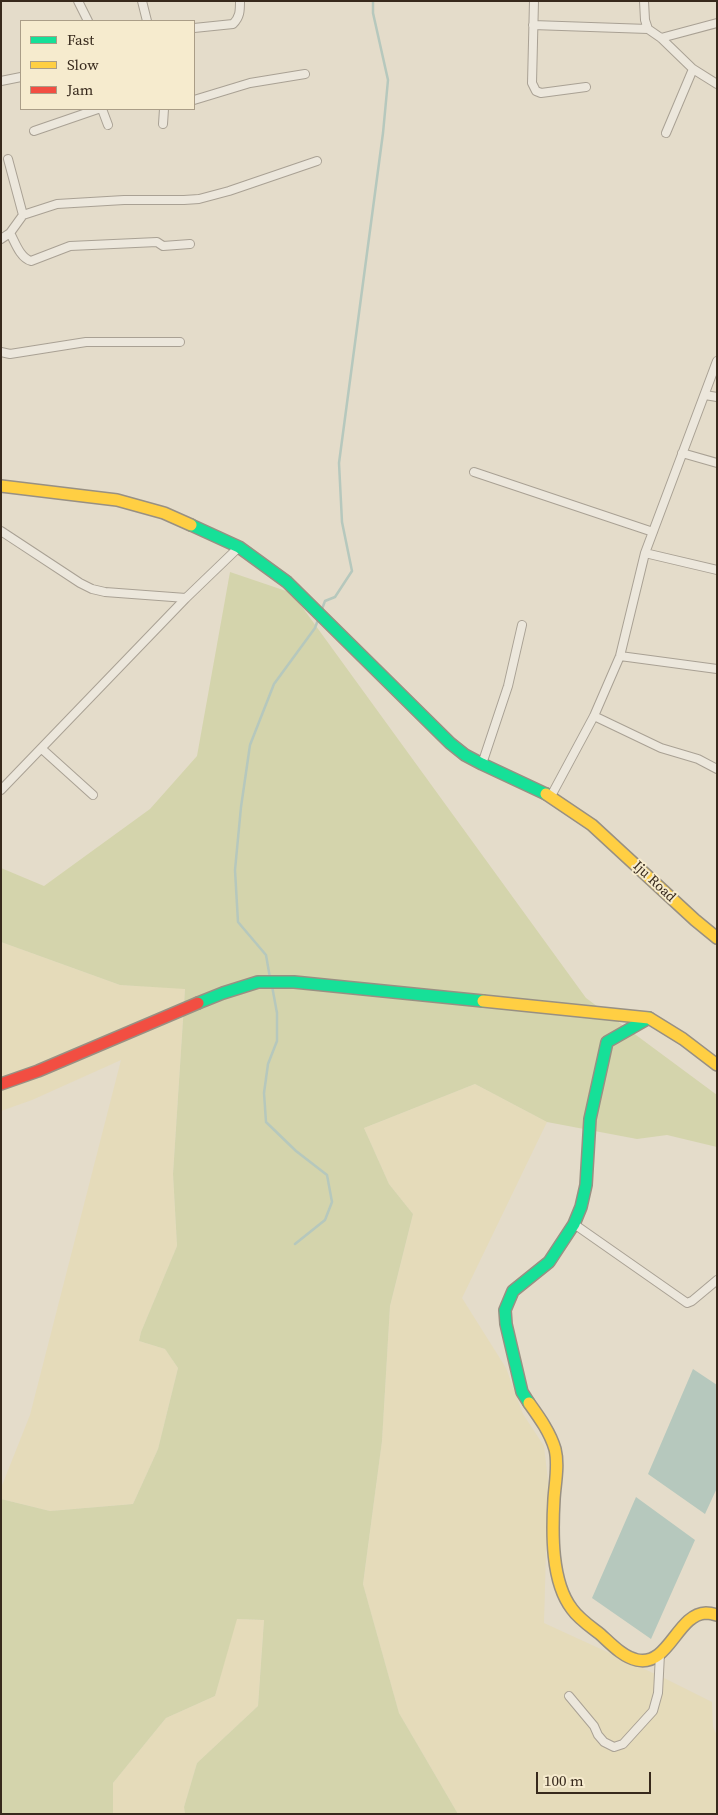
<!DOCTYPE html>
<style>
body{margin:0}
#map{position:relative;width:718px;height:1815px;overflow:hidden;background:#e4dcca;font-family:"Source Serif 4",serif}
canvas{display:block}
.frame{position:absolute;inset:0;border:2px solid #37291c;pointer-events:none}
.legend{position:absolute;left:20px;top:20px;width:175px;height:90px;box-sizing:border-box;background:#f6ebce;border:1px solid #aa9d87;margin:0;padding:6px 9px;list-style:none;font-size:15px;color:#37291c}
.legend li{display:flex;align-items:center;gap:10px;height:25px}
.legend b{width:25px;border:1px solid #aa9d87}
.scale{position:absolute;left:536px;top:1772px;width:115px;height:22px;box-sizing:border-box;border:2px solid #37291c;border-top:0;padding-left:6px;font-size:15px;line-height:18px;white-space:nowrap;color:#37291c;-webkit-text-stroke:4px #f6ebce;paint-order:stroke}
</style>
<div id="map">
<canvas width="718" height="1815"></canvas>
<div class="frame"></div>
<ul class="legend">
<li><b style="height:6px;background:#16e098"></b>Fast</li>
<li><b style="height:6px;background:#ffcf43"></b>Slow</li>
<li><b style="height:6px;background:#f24e42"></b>Jam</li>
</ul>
<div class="scale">100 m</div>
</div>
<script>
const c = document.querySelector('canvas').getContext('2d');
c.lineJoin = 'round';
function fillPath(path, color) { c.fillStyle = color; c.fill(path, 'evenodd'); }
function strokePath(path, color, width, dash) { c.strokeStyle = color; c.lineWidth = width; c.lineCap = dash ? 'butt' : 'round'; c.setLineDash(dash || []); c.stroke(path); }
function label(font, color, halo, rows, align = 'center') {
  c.font = font + ' "Source Serif 4",serif'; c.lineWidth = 4; c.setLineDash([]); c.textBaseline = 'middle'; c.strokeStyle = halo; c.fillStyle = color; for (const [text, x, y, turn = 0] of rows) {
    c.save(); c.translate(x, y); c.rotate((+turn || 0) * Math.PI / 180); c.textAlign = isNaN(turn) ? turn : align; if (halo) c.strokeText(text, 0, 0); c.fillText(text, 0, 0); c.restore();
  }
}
const farmland = new Path2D(`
 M1,942l119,43 65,3 -12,186 4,72 -36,86 -2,9 26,8 13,19 -20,81 -25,55 -83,7 -49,-12v-11l29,-73 91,-355 -89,40 -31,11z
 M475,1084l72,38 -85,176 44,70 17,46 21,32 4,34 -4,143 122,56 46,23 1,25 4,9v78h-259l-59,-101 -36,-129 19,-143 8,-135 23,-92 -24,-30 -25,-56z
 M236,1619l28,1 -6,86 -61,57 -13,44 1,7h-72v-31l53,-65 49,-22z`);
const green = new Path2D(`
 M230,572l62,21 294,405 131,97v52l-50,-12 -30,4 -90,-17 -72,-38 -111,44 25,56 24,30 -23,92 -8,135 -19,143 36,129 59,101h-273l-1,-7 13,-44 61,-57 6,-86 -27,-1 -22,77 -49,22 -53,65v31h-112v-315l49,12 83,-7 25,-55 20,-81 -13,-19 -26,-8 2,-9 36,-86 -4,-72 12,-185 -65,-4 -119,-43v-74l43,18 106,-77 47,-53z`);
const water = new Path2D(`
 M693,1369l24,16v103l-12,26 -57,-40z
 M636,1497l59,43 -44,99 -59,-41z`);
const stream = new Path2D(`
 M322,609l3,-8 10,-4 17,-26 -10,-49 -3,-59 44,-330 5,-53 -15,-67v-12
 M270,978l-4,-23 -28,-33 -3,-52 6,-63 9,-62 24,-61 41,-56 4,-11
 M272,986l5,27v28l-9,23 -4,29 2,29 30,29 31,24 5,27 -7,18 -30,24`);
const street = new Path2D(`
 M78,1l10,20
 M142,1l5,20
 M534,1l-2,82 4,8 5,2 45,-6
 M644,1l1,19 3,9 13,9 32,31 24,15
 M533,25l115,4
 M194,28l39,-4c7,-7 7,-13 7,-23
 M661,38l56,-15
 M1,81l20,-4
 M194,100l56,-17 55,-9
 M102,109l6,16
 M163,124l1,-15
 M34,131l64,-22
 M666,133l27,-64
 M8,159l15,56
 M10,233c5,9 10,25 21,28l39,-15 87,-4 6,4 27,-2
 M1,239l9,-6 13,-18 34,-11 67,-4h60l15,-1 30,-8 88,-30
 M1,352l9,2 76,-12h94
 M705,395l12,2
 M682,453l35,10
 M474,472l179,60
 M1,531l79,52 12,6 13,3 81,6
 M645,553l72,17
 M620,656l97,13
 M594,716l67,32 37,11 19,10
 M42,749l51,46
 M482,764l26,-78 14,-61
 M1,790l185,-192 53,-51
 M551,796l43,-80 26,-60 25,-103 72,-192
 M574,1224l113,79 5,-2 25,-21
 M569,1696l25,30 4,9 6,7 10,5 9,-3 30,-33 5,-18 2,-39`);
const fast = new Path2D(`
 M191,525l48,22 48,35 163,161 15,12 17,9 64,30
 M198,1003l25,-10 35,-11h36l189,19
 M529,1403l-7,-11 -16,-68 -1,-14 8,-19 36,-29 25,-38 7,-17 5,-22 4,-66 17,-77 42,-24`);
const slow = new Path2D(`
 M1,486l116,14 47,13 27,12
 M546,794l46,31 103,95 22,18
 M483,1001l166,17 34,21 34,26
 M529,1403c10,14 21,29 26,46 4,16 0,34 -1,50 -2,33 -3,83 18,110 7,10 19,18 28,25 11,10 23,23 37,26 32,7 40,-46 69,-47 3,0 8,1 11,2`);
const jam = new Path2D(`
 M1,1084l37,-13 160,-68`);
const streetNames = [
 ["Iju Road",654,882,43]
];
fillPath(farmland, '#e5dbba');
fillPath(green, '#d4d4ac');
fillPath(water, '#b6c8bd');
strokePath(stream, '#b6c8bd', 2.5);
strokePath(street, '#a9a194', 10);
strokePath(fast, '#989083', 14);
strokePath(slow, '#989083', 14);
strokePath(jam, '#989083', 14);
strokePath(street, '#ece7dc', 8);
strokePath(fast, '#16e098', 11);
strokePath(slow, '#ffcf43', 11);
strokePath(jam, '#f24e42', 11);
label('14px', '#37291c', '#f6ebce', streetNames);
</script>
